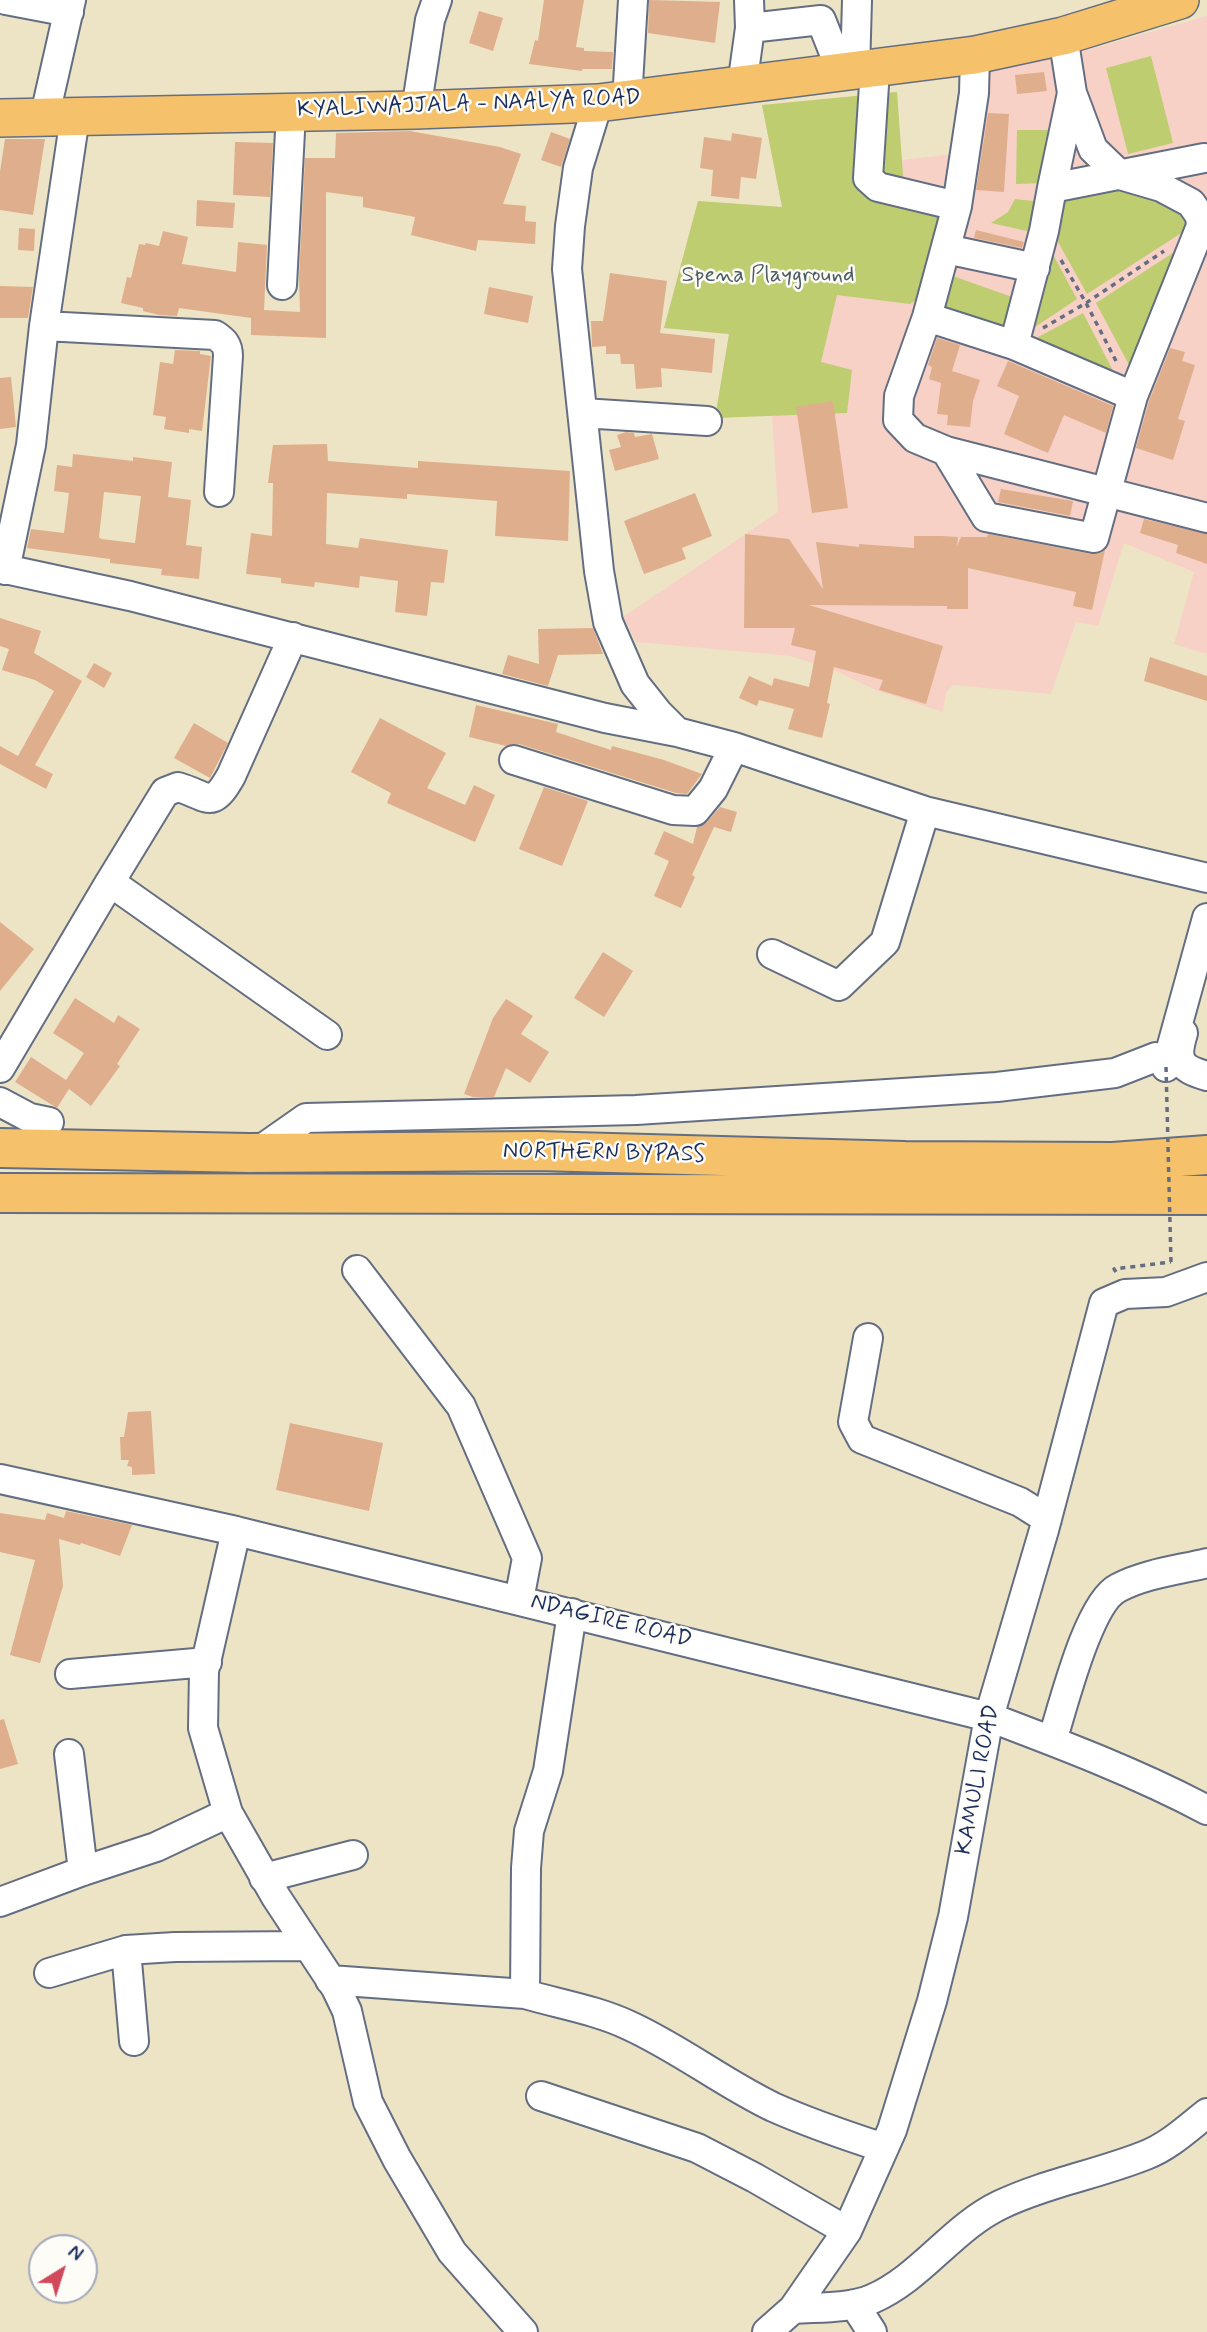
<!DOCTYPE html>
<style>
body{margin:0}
#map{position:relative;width:1207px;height:2332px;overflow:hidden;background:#ede4c5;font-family:Mynerve,sans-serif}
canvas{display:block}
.north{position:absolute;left:28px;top:2234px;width:70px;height:70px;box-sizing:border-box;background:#fdfcf7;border:2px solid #a3aaba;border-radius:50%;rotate:38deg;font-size:19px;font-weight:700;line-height:28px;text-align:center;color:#1b2f5e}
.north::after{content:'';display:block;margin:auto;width:24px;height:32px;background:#d1495b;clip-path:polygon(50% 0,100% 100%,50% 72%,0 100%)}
</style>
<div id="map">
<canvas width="1207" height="2332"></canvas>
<div class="north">N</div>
</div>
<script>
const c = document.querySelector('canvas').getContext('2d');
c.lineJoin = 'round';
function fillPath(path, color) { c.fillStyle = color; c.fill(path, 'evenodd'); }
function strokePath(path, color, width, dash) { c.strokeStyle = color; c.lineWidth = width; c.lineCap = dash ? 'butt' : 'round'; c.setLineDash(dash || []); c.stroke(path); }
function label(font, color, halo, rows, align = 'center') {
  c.font = font + ' Mynerve,sans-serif'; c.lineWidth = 5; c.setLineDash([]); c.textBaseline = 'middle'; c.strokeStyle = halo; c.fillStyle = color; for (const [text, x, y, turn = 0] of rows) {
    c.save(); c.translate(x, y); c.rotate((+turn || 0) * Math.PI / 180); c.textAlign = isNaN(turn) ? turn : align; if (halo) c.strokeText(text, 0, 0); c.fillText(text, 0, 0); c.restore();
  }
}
const built = new Path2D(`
 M1207,16v638l-33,-10 20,-72 -70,-29 -26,83 -22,-4 -25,72 -98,-9 -7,8 -3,19 -65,-21 -42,-20 -45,-15 -155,-14 -13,-25 155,-105 -6,-97 -57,3 14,-84 -65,-6 34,-127 84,6 -20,-102 135,-13 4,68 54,-6 6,-83 94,-14 25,18v-23z`);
const green = new Path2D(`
 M1151,56l22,87 -45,11 -22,-86z
 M897,92l8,111 46,4 -24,86 -17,11 -73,-9 -16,67 31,8 -5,43 -132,5 14,-84 -65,-6 34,-127 84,6 -20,-102z
 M1017,130h36l-9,53 -28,1z
 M1125,184l55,19 12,23 -105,68 -34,-61 8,-39z
 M1015,199l27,3 -11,30 -40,-9 17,-11z
 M1185,245l-49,133 -40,-75z
 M1049,247l28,52 -54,36z
 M947,274l71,25 -12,35 -71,-25z
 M1083,313l38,73 -94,-43z`);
const building = new Path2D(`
 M544,0h40l-8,47 8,1v3l29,1 -1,17h-30v2l-53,-7 6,-24 3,1z
 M649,0l71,2 -5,41 -67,-10z
 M479,11l24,7 -10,33 -24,-8z
 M1044,72l3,19 -30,3 -2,-19z
 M988,113l21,1 -5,78 -28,-2z
 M410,131l90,16 21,7 -18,50 23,2 -1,15 11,1 -1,22 -57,-4 -2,11 -65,-16 4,-18 -52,-10v-10l-37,-5v146l-75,-3v-17l-72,-10 -2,8 -18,-1 -16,-4v-3l-22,-5 6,-26 4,1 8,-34 6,1 1,-2 13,3 4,-15 25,6 -6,27 54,8 2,-30 29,3 -3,65 36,2 -1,-35 6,-119h30l1,-25z
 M551,132l19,7 -9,28 -20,-7z
 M732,133l30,5 -6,41 -15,-2 -2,22 -28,-3 2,-26 -13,-2 4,-31 27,4z
 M5,139h40l-12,76 -33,-5v-38z
 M235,142l38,1 -3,54 -37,-2z
 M197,200l38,3 -2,25 -37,-2z
 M19,228l16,1 -1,22 -16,-1z
 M976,230l48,12 -2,6 -48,-10z
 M610,273l57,8 -7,52 55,6 -3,34 -51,-5 1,19 -26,2 -2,-25h-13l-1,-10h-14v-8l-14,1 -1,-26h12z
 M0,286l33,1 -5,31h-28z
 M489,287l44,9 -5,27 -44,-9z
 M937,338l23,7 -8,26 28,9 -7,21 -3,26 -23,-2 1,-10 -11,-1 4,-31 -12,-4 3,-12 -4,-2z
 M1170,348l15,4 -3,9 13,4 -17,54 7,2 -12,39 -37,-12 13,-47z
 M175,350l25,1v3l11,2 -9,75 -13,-2v4l-25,-4 2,-12 -13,-2 7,-53 13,2z
 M1008,361l105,45 -7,27 -42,-18 -16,38 -44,-19 15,-38 -22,-10z
 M11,377l5,50 -16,2v-51z
 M833,401l15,107 -36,5 -16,-106z
 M626,432l8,1 1,4 17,-3 7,25 -44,12 -6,-21 12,-3 -4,-12z
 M327,444l1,17 90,7v-7l152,10 -2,70 -73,-5 2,-35 -90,-7v5l-80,-6 -1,51 32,4 2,-10 88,12 -4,33 -13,-1 -4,34 -32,-4 3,-31 -38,-5 -1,12 -44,-6 -1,5 -33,-4v-5l-35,-4 5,-41 21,3 1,-53h-5l5,-38z
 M73,454l60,7v-4l39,5 -4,35 23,3 -5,45 16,2 -3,32 -38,-4 1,-6 -52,-6v-4l-83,-11 4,-19 33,4 5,-40 -15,-2 3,-26 15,2zM104,492l37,4 -6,47 -34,-4 -2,-2z
 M1001,489l72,12 -3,15 -72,-14z
 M695,493l17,43 -30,12 4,11 -42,15 -20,-53z
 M1144,519l63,15v30l-31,-11 2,-8 -38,-12z
 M745,534l44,5 34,50 -7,-47 43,5v-3l55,4v-12h27l17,1 -1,9 4,-9h26l1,-3 103,20 14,-4 -13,60 -19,-4 3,-14 -108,-24v41h-21v-3l-138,-1 134,41 -17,58 -47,-14 4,-10 -49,-13 -7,36 3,1 -8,34 -34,-9 6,-20 -35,-9 -2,6 -18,-8 10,-22 23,10 2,-8 35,9 7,-36 -25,-6 4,-17h-51z
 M0,618l41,13 -7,22 48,28 -47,84 18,9 -7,15 -46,-25v-18l18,10 36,-65 -19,-11 -33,-10 7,-21 -9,-3z
 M593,628l10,26 -45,1 -10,31 -46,-12 6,-19 31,9 -1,-35z
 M1150,657l57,19v25l-63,-20z
 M94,663l18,10 -8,15 -18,-11z
 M476,705l82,19 -2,8 55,18 1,-4 52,14 38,14 -15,20 -11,-1 -157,-49 -13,2 -37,-9z
 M380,718l66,35 -19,35 38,17 9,-20 21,10 -20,47 -88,-39 4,-10 -40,-21z
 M194,723l34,20 -18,35 -36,-20z
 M544,787l44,14 -26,65 -43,-17z
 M720,807l17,5 -6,20 -17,-5 -22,48 3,2 -14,31 -27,-12 15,-35 -15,-7 10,-23 29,13 4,-17 10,-5z
 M0,922l34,27 -34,42z
 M603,952l30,19 -29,46 -30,-19z
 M75,998l39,25 4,-8 22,14 -23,35 3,2 -29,40 -22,-17 -12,19 -42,-26 16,-25 35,23 18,-27 -31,-20z
 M506,999l27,17 -12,18 28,18 -19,31 -24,-15 -12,29h-21l-9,-3 29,-76z
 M151,1411l4,63 -23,1v-8l-5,-1 2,-6h-8l-1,-23h4l4,-25z
 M290,1423l93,20 -14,68 -93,-21z
 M66,1511l66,14 -12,31 -39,-13 -1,2 -21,-6 4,47 -23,77 -30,-8 25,-95 -35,-8v-39l45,7 2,-7 17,5z
 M4,1719l14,45 -18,5v-49z`);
const path = new Path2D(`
 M1061,260l25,43 78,-52
 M1043,328l43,-25 30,58
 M1116,1272l-2,-3 57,-7`);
const minor = new Path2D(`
 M6,0l63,12
 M749,0l1,28
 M975,55l-1,38 -17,113 -30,111 -28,79 -1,24 17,18 31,13 40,66 108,21 39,-142 68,-170 -1,-10 -9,-13 -30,-16 -41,-12 -27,-26 -21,-56 -9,-57
 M875,69l-7,109 10,9 79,19
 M855,71l2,-71
 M742,86l8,-58 71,-8 21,53
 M627,101l6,-101
 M598,103l-20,65 -8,58 -3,43 32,302 9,51 27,62 23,29 19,19
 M416,110l14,-90 7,-20
 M44,119l27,-119
 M1052,188l20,-95
 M946,249l89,19
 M282,285l9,-173
 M927,317l87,28
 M44,326l171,9c9,6 13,10 13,21l-9,136
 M1133,396l-119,-51 30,-114 8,-43 152,-30
 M583,413l124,8
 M946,451l261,67
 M0,568l130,28 475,122 72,14 57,15 191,64 282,67
 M5,570l26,-125 13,-119 31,-209
 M293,637l-62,139c-20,35 -22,20 -53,11l-13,5 -55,90 217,153
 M514,760l159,50 22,1 18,-22 21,-42
 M772,954l67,32 46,-44 40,-131
 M1183,1033c-8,27 -4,35 24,43
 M1166,1067l41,-149
 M0,1068l110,-186
 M0,1102l30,16 19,4
 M256,1153l50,-35 330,-8 361,-23 118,-14 41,-16 12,3
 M357,1270l104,136 66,152 -8,42
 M868,1338l-15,84 9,17 158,63 27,17
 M0,1479l236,52 753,186c74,28 148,56 218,93
 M236,1531l-32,140 -1,57 25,85 48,84 60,91 11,23 21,91 29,57 55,93 71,80
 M572,1613l-24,158 -19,60 -3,37 -1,126c34,10 71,16 103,31 51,23 95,58 145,82 36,16 74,29 111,41
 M70,1674l137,-12
 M1052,1741c11,-34 36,-138 66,-153 26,-14 60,-18 89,-25
 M69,1754l14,117
 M264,1878l89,-23
 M0,1902l83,-31 73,-24 72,-34
 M126,1950l8,91
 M49,1973l77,-23 49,-3 131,-1
 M330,1980l195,14
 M541,2096l156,52 58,30 92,53
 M854,2304l18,28
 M793,2309c25,-2 55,0 79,-10 49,-21 80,-71 128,-94 46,-22 99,-31 146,-50 23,-9 42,-27 61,-42
 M767,2332l26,-23 54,-78 45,-101 40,-129 21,-84 36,-200 55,-187 60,-227 21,-9 41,-2 41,-15`);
const major = new Path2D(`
 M0,118l416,-8 182,-7 377,-48 88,-19 117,-36`);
const highway = new Path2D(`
 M0,1148l249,5 289,-2 367,10 208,1 94,-7
 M0,1193l1207,2`);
const pathBridge = new Path2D(`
 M1166,1067l5,195`);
const streetNames = [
 ["KYALIWAJJALA - NAALYA ROAD",469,105,-2],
 ["NORTHERN BYPASS",604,1154,1],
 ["NDAGIRE ROAD",611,1622,14],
 ["KAMULI ROAD",979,1780,-79]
];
const parkNames = [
 ["Spena Playground",768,276]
];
fillPath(built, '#f7d1c6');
fillPath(green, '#bdcd6f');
fillPath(building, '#dfae8c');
strokePath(minor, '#646e82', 32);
strokePath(major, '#646e82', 40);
strokePath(highway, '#646e82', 42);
strokePath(path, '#646e82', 3.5, [5, 5]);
strokePath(minor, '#fff', 28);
strokePath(major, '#f5c16b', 37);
strokePath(highway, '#f5c16b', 38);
strokePath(pathBridge, '#646e82', 3.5, [5, 5]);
label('23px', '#1b2f5e', '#fdfcf7', streetNames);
label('23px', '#4c5e63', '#fdfcf7', parkNames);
</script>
